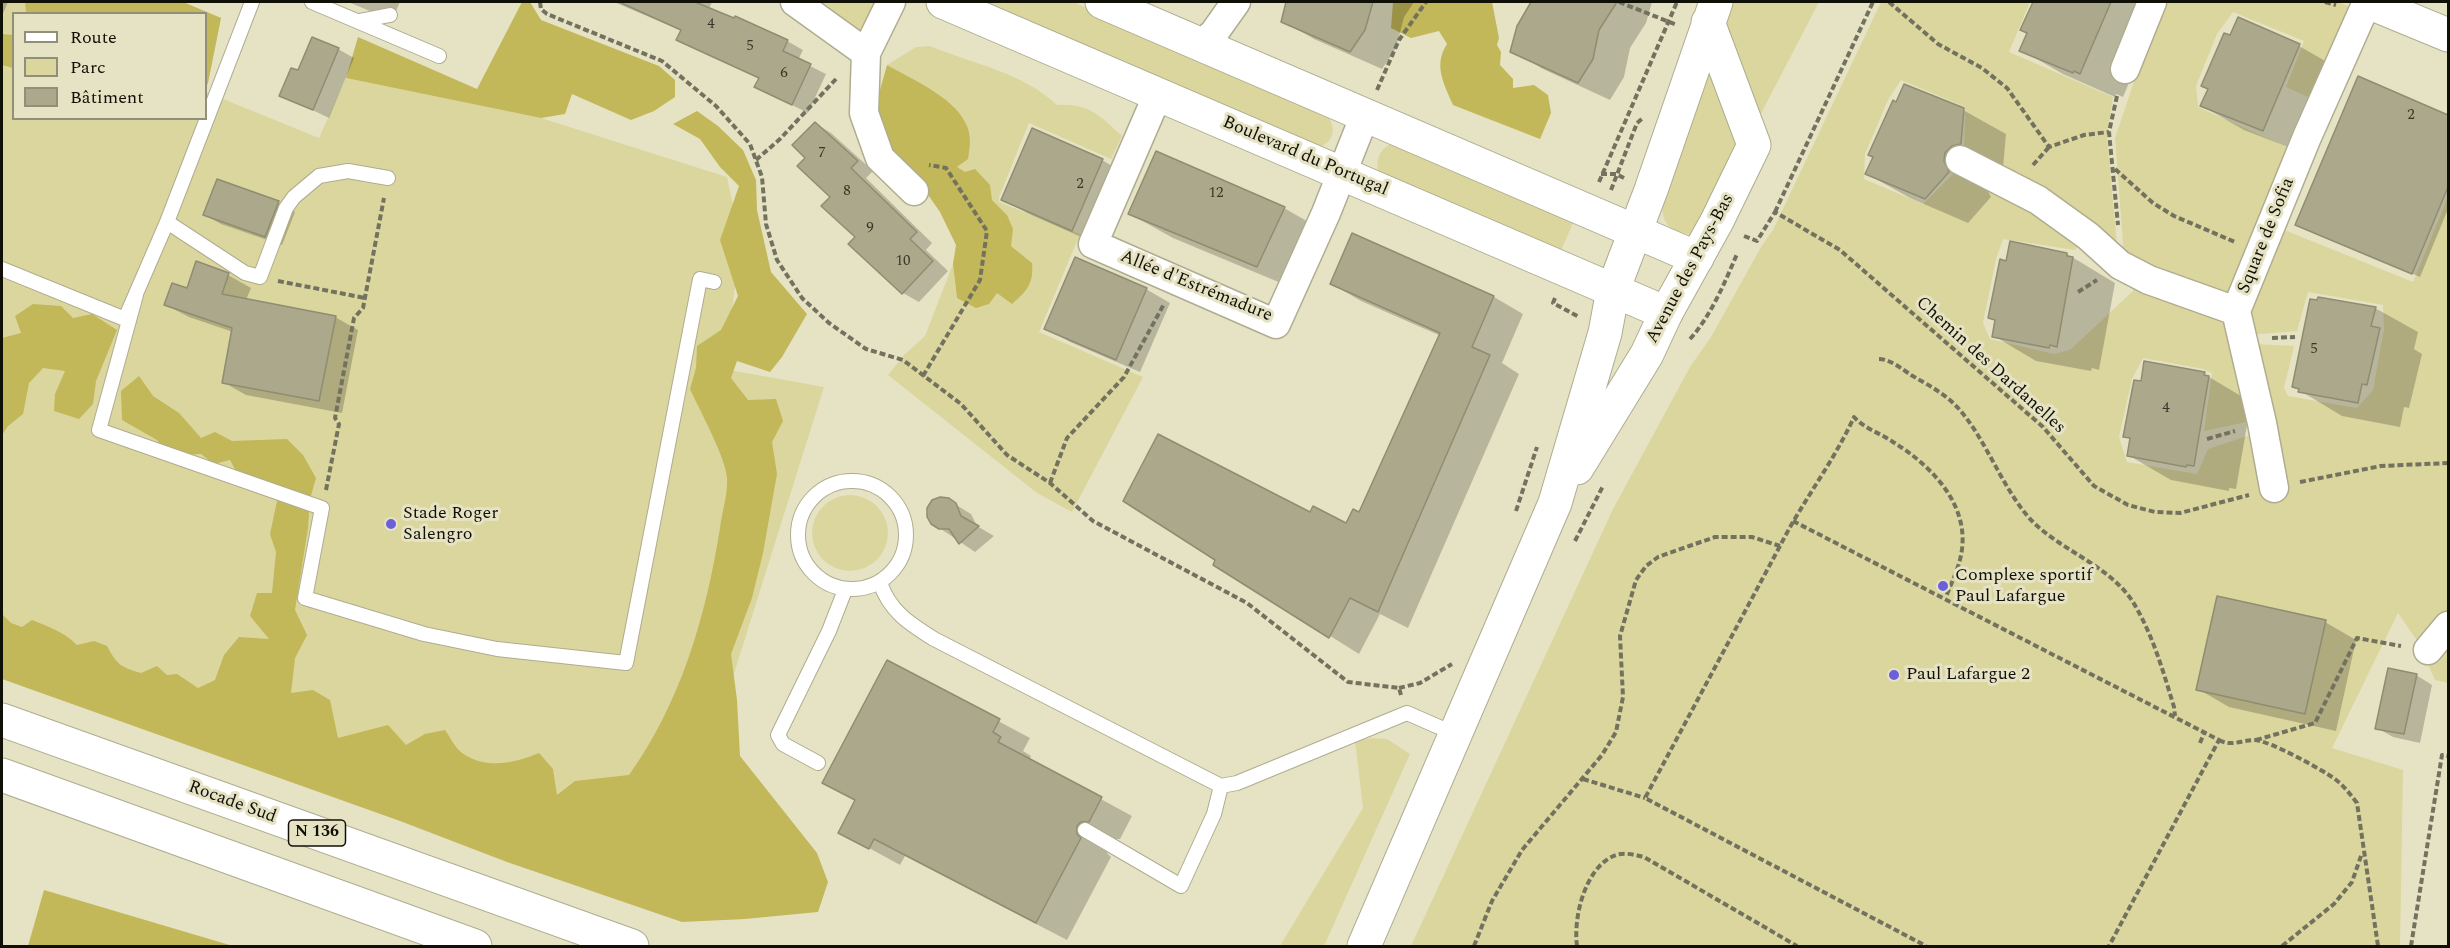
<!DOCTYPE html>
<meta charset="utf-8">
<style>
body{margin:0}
#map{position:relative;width:2450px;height:948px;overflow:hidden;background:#e6e3c5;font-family:Spectral,serif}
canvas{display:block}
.frame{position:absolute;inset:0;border:3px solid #111006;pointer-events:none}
.legend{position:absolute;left:12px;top:12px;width:195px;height:108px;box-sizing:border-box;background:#e6e3c5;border:2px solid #918f79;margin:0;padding:8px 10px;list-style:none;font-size:18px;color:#111006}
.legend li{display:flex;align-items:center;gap:12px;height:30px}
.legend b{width:30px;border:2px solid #918f79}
</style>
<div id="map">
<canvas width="2450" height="948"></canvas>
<div class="frame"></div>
<ul class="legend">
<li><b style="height:8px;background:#fff"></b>Route</li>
<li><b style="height:16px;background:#dbd69e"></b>Parc</li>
<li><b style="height:16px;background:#aba88b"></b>Bâtiment</li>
</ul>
</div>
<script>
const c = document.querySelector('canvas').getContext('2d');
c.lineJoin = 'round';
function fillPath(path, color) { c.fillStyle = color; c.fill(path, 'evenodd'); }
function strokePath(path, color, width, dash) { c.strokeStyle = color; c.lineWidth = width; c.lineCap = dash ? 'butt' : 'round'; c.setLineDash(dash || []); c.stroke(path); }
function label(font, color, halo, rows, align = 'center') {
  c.font = font + ' Spectral,serif'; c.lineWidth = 6; c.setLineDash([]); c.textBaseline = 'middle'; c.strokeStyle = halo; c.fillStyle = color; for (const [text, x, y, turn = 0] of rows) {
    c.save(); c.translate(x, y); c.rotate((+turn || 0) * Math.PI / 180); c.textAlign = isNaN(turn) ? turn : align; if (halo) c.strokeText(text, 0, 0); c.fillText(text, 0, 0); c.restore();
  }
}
const green = new Path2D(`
 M2,2h181l38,16 -15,74 113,46 27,-60 195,40 186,59 14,66 -17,126 100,18 -158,503 -664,-229zM14,14h192v104h-192z
 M811,2h65l-10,27 -15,3z
 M971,2h102l248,107c15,12 18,32 -4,39z
 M1732,2h87l-118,227 -10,6c-20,-6 -28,-7 -29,-30z
 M1881,2h149l-21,50 104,45 -6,40 11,118 -154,-97 1,-51 -64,-27 -13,20 -23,54 -1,25 59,25 39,-39 120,77 -7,8 -72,-11 -7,20 -13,64 7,16 64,15 16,-4 63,-59 -9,-34 -9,-119 46,-136h177l14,6 -37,92 -29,-13 18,-46 -71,-29 -16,22 -21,52 2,21 93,42 -56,151 16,121 -47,10 8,-58 -9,-4 -60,-11 -11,21 -13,58 8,25 70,12 11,-25 48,-16 -2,-89 40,2 -10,42 4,8 69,12 16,-18 11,-61 -1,-24 -75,-13 -11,39 -49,4 -3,-22 37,-84 131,53 35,-85v486l-13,-3 -19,-41 -18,-26 -66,135 71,22 -3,176h-989l202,-437 77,-142 21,-30 50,-90 12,-17z
 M930,46c43,18 92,26 127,59 32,-2 42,10 65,31l-11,23 -82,-36 -30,74v5l81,32 -41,98 104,45 -71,135 -35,-19 -149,-118 16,-20 21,-19 28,-72 4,34 40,-5 35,-30 -21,-17 -4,-31 -51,-48 9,-45 -22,-24 -56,-33 29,-18z
 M1394,143l179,80 -14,32 -181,-84c-2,-13 2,-23 16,-28z
 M812 533a38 38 0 1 1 76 0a38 38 0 1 1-76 0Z
 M1372,738l15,1 23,15 -86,192h-44l83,-138 -8,-67z`);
const forest = new Path2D(`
 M25,2h158l38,16 -13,65 -2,4v-73l-180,-1z
 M522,2h8l11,18 118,46 16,14v17l-21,14 -23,9 -59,-26 -7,20 -24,4 -195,-40 12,-41 119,52z
 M1393,2h99l7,36 -2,7 4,7 -1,13 13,14v9l21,-3 14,10 3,18 -11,26 -87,-34c-9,-21 -20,-40 -6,-61l-8,-13 -28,7 -20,-10z
 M2,34l11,1v33l-11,-3z
 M887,65c23,13 66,32 78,57 7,12 5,25 3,37l-11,8 8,5 10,-3 15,16 2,15 15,15 6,14 -2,17 21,17c2,20 -5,28 -20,41l-15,-11 -8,11 -13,4 -19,-10 -4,-34 3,-19 -16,-33 -14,-20 -38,-41 -15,-36z
 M697,111l21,15 25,24 13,30 1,30 14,62 36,42 -25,43 -12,15 -33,-11 -6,17 17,22 28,-1 7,22 -11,21 5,32 -14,79 -11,45 -21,56 6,46 3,56 77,97 11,29 -10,30 -73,7 -63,3 -175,-60 -107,-41 -398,-142v-65l9,9 11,4 10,-7c17,7 32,12 45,25l17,-4 13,5c10,19 14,21 34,27l16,-7 10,9 10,-1 21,14 17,-8 9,-25 15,-18 30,2 -19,-23 7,-23h15l4,-41 -6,-18 10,-47 -39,-7 -11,-20 -16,4 -13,-10 -32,2 -12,-16 -35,-20 -1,-29 18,-15 14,20 26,17 22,25 14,-6 17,9 55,-2 16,16 13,23 -6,21 -2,29 -13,82 12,25 -12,23 -4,35 22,-3 17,10 8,38 50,-13 18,20 19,-11 20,-4c5,7 10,18 17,23 24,17 53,10 77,0l14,16 4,26 18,-14 54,-6c52,-73 77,-159 91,-247 2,-16 8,-34 7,-50 -1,-20 -28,-69 -37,-89l6,-21 1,-22 24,-16 17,-34 -18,-56 19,-54 -19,-19 -20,-28 -27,-15z
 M33,304l28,2 12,12 19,-4 25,16 -21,51 -3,23 -14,15 -25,-8 1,-17 10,-23 -22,-3 -14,15 -6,31 -15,12 -6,9v-97l19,-5 -6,-17z
 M44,890l189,56h-205z`);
const shadow = new Path2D(`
 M2,2h6l-6,14z
 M348,2h52l-8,18z
 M614,2h98l-3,7 78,32 16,9 -5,10 28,14 -18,39 -36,-18 -12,-17 -82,-39 4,-8z
 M1288,2h126l-10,15 -8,31 -14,21 -68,-30 -31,-18z
 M1533,2h119l-6,21 -16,25 -6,29 -14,23 -67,-31 -31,-18 6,-25z
 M2035,2h101l21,14 -34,81 -7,-3 -1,3 -52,-23 -42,-24 7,-17 -6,-3z
 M2299,46l42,24 -35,84 -62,-24 -42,-24z
 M338,49l16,9 -25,60 -48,-23 18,-23z
 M2359,78l89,39v92l-28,68 -115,-49z
 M1963,110l43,24 -3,34 -17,19 5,10 -23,26 -58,-25 -43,-24z
 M815,123l16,10 42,38 -7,7 66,65 -6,7 22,21 -29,31 -16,-9 -46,-56 -50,-79z
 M1102,160l24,14 -29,70 -70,-31 -24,-14z
 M218,180l61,23 16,9 -13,33 -61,-21 -16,-9z
 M1284,208l42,24 -26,59 -127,-53 -43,-24z
 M1353,235l141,62 29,17 -21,49 17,11 -111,254 -28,-14 -21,40 -144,-90 95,-50 37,11 13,-11 81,-178 -80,-35 -29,-17z
 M2067,254l48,29 -16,87 -7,-2 -1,3 -55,-10 -42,-25 3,-15 -7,-3 18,-55z
 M228,275l23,13 -5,12 89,17 23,13 -16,83 -96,-18 -23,-13 10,-50 -44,-15 -23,-12z
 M1146,289l24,14 -30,69 -70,-30 -24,-14z
 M2375,308l43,24 -4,17 8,5 -13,54 -5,-1 -4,20 -58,-11 -48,-29z
 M2204,374l47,28 -15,87 -7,-1v3l-58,-11 -43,-25 3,-15 -6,-4z
 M948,500l23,14 6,12 17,10 -19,16 -43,-29z
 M2325,622l31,18 -20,91 -107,-24 -31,-18z
 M887,662l143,76 -7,13 8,5 -2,4 103,56 -12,23h-8l-5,5v9l4,4 -44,83 -162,-84 -5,9 -60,-33 16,-31 -32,-19z
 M2416,675l16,10 -12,58 -27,-6 -16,-9z`);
const building = new Path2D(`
 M619,2h76l39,16 1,-2 53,24 -5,11 28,13 -19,41 -38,-18 5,-9 -83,-38 5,-10z
 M1286,2h87l-8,28 -15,22 -69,-30z
 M1531,2h86l-18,28 -6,29 -15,24 -68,-31 7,-26z
 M2033,2h78l-31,72 -6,-3 -1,2 -54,-22 8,-18 -7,-3z
 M2238,17l62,27 -37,87 -63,-25 8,-17 -7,-3 23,-53 6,2z
 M312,37l27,11 -26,62 -34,-14 12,-28 7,2z
 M2358,76l90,39v72l-36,87 -117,-49z
 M1904,84l60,24 -3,36 -9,2 -7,7 -1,8 5,11 -24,27 -60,-25 8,-17 -5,-2 25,-55 3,2z
 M815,122l43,39 -7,7 66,64 -7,7 23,22 -31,33 -54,-50 7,-7 -34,-31 9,-9 -33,-31 8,-8 -13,-13z
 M1032,128l71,31 -31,72 -71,-31z
 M1156,151l129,56 -28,60 -129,-53z
 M217,179l62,22 -14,36 -62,-22z
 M1352,233l142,63 -22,51 18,8 -112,257 -28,-14 -21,40 -116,-73 2,-5 -92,-59 35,-67 152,78 3,-6 33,17 7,-14 6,3 81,-179 -110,-49z
 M2010,241l57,12v3l6,1 -16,90 -7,-2 -1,3 -57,-11 3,-17 -7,-2 12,-59 6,2z
 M1075,257l72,31 -31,72 -72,-31z
 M196,261l33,12 -7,21 114,22 -17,85 -97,-18 10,-55 -68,-23 8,-22 15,5z
 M2318,297l58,10 -5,19 9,2 -13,57 -5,-1 -4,19 -60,-11 1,-3 -7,-2 18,-88 7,1z
 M2144,361l61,11 -1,3 5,1 -15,90 -7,-1 -1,2 -59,-11 3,-18 -7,-1 11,-57 7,1z
 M940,497l9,1 7,5 5,13 18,10 -20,18 -10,-15h-10l-8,-5 -4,-7v-9l5,-8z
 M2217,596l109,24 -21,94 -109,-24z
 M887,660l113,59 -7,13 8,5 -3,5 104,55 -13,25h-8l-4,4v8l4,4 -45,85 -162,-84 -5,10 -31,-16 17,-33 -33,-17z
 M2388,668l29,6 -13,60 -29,-5z`);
const path = new Path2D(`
 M540,2l1,7 6,5 115,47 54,45 34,38 12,33 4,47 11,36 25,38 27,25 37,26 37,11 58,44 46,51 43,28 43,38 154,82 101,79 51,6 2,7
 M1619,2l58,23
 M1889,2l49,42 44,24 25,20 42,59 35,-12 25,-3
 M2325,2l11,3
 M1377,90l22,-50 27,-38
 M2117,96l-8,36 9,93
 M756,160l24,-21 56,-60
 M2033,165l16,-18
 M2115,169l38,34 21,13 61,26
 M1601,174h15l8,4
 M1599,182l78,-180
 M1611,190l26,-67 6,-5
 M1775,212l98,-210
 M1744,236l13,5 18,-29 65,38 203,177 51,59 34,19 27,7 25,1 69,-18
 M278,281l87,17
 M2078,292l19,-12
 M1555,298l-2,5 26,14
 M2272,338l23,-1
 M1690,339c21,-23 35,-57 47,-85
 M1879,359c11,0 23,10 32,16 17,10 35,19 48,34 28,32 43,79 72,111 30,31 78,45 102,82 20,33 30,69 41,105l1,9
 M923,376l57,-96 7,-49 -41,-63 -17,-3
 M2207,439l28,-8
 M2300,482l81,-16 67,-3
 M1050,483l17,-45 57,-61 40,-73
 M326,490l13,-66 -4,-6 19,-100 9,-10 21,-110
 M1516,511l21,-64
 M1793,521l426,219 -110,206
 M1575,541l28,-55
 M1780,546l-135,252 281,148
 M1399,688l21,-5 32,-19
 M2219,740c13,7 22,0 36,0 15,1 66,29 80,39 9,7 15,15 22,24l21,143
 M2256,740l59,-17 42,-85 44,8
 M2200,743l4,-10
 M1583,779l62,19
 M1474,946l18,-45 30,-51 80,-95 14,-23 7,-35 -3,-61 16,-56 10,-14 12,-9 57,-20h37l28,9c22,-44 53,-83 74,-129 11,12 26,16 39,25 36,22 75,60 69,107 -2,17 -10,32 -16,48
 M1577,946c-4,-28 8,-80 39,-91 9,-3 19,0 28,2l153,89
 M2282,946l52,-42 18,-22 10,-29
 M2411,946l31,-191 6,1`);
const service = new Path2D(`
 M312,2l127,54
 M359,21l31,-6
 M167,222l78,51 15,4 26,-69 8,-11 25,-21 29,-5 40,7
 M2,269l123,50 42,-97 85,-220
 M136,295l-37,135 223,78 -17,90 119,36 73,15 129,14 74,-384 14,3
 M798 535a54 54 0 1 1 108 0a54 54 0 1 1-108 0Z
 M880,582c9,29 30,42 54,57l287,147
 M818,763l-35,-19 -5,-9 51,-104 16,-41
 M1085,830l96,56 33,-72 7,-28 16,-3 170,-70 48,21`);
const minor = new Path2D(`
 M795,2l71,51
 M891,2l-25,51 -2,60 16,45 34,33
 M1202,44l12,-11 22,-31
 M2125,69l27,-67
 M1158,94l-65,150 183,80 50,-111 39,-98
 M1960,160l78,40 50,36 32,29 29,15 87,31 71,-174 60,-135
 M2236,311l26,112 12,65
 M2428,650l20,-24`);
const tertiary = new Path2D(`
 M943,2l723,311
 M1102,2l595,256
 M2368,2l80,33`);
const secondary = new Path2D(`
 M1577,468l70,-114 19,-41 51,-92 37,-76 -46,-123
 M1364,946l191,-443 50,-170 8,-43 38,-100 65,-188`);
const trunk = new Path2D(`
 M2,720l630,226
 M2,775l473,171`);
const markers = [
 [391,524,6,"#6a60da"],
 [1943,586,6,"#6a60da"],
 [1894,675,6,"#6a60da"]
];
const numberNames = [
 ["4",711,25],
 ["5",750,47],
 ["6",784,74],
 ["2",2411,116],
 ["7",822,154],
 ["2",1080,185],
 ["8",847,192],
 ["12",1216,194],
 ["9",870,229],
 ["10",903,262],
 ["5",2314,350],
 ["4",2166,409]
];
const shields = [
 [317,833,57]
];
const shieldNames = [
 ["N 136",317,833]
];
const streetNames = [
 ["Boulevard du Portugal",1305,157,23],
 ["Square de Sofia",2267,236,-68],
 ["Avenue des Pays-Bas",1691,269,-62],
 ["Allée d'Estrémadure",1196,287,22],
 ["Chemin des Dardanelles",1990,366,42],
 ["Rocade Sud",232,803,20]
];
const poiNames = [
 ["Stade Roger",403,514],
 ["Salengro",403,535],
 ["Complexe sportif",1955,576],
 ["Paul Lafargue",1955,597],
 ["Paul Lafargue 2",1906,675]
];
fillPath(green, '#dbd69e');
fillPath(forest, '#c2b759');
fillPath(shadow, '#0003');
fillPath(building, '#aba88b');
strokePath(building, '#8f8d71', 1.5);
strokePath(service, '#afac8f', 16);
strokePath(minor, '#afac8f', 31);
strokePath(tertiary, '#afac8f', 35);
strokePath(secondary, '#afac8f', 35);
strokePath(trunk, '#afac8f', 35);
strokePath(path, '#73725e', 4, [6, 3]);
strokePath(service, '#fff', 14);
strokePath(minor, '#fff', 28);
strokePath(tertiary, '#fff', 33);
strokePath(secondary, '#fff', 33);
strokePath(trunk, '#fff', 33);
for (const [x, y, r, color] of markers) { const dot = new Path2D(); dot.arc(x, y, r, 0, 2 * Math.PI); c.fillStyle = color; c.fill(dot); strokePath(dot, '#e6e3c5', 2); }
label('15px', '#383627', null, numberNames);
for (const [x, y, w] of shields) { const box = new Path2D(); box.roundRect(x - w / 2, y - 13, w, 26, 4.5); c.fillStyle = '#e6e3c5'; c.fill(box); strokePath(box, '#111006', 1.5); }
label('bold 16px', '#111006', null, shieldNames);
label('18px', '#111006', '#e6e3c5', streetNames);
label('18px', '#111006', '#e6e3c5', poiNames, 'left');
</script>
